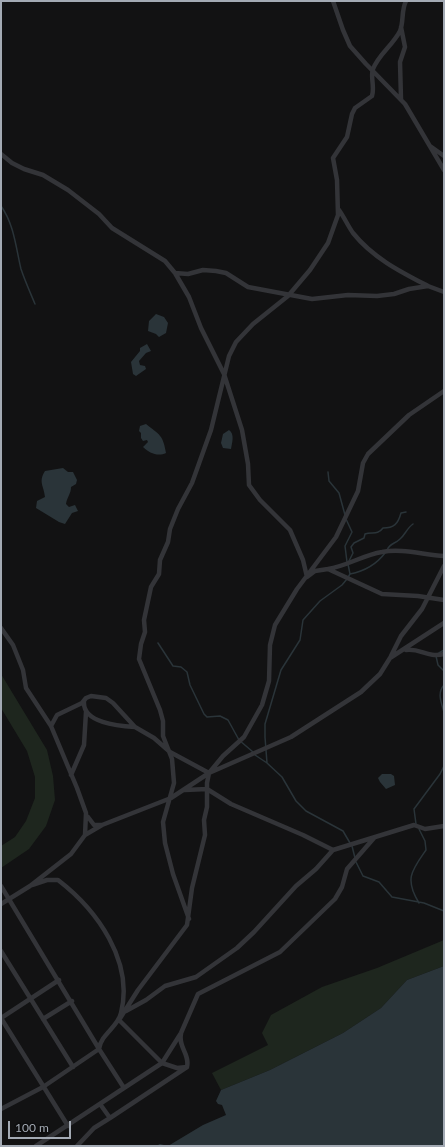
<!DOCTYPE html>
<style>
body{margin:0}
#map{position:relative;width:445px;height:1147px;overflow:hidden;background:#121213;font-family:Lato,sans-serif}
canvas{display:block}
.frame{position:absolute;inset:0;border:2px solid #a3aab4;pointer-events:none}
.scale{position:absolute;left:8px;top:1121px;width:63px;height:18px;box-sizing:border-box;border:2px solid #a3aab4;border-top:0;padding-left:5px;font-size:12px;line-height:14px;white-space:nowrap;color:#a3aab4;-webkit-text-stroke:3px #0d0d0e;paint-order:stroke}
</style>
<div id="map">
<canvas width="445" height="1147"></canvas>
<div class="frame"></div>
<div class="scale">100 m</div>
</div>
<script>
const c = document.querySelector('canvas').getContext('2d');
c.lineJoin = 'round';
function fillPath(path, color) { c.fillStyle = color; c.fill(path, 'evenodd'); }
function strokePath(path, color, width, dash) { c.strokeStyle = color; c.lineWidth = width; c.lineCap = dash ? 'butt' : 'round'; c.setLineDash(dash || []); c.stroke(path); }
const green = new Path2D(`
 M1,674l46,76 6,26 2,24 -9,26 -17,23 -28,19v-22l14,-9 11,-16 9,-23v-21l-8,-26 -26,-43z
 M444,940v26l-37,14 -26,28 -38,25 -73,37 -49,20 -9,-17 56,-28 -6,-12 9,-18 51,-28 55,-19z`);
const water = new Path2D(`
 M156,314l8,3 4,6 -2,10 -7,4 -3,-3 -8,-3 1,-10z
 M147,344l4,7 -5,2 -7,8 1,4 5,1 1,3 -10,7 -3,-2 -2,-12 9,-11v-3z
 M146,424c14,11 17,11 20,29 -8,4 -17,0 -23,-6l5,-5 -1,-2 -4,1 -2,-3v-5l-2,-2 1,-5z
 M229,430c6,4 3,13 2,19l-8,-1 -2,-5 2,-9z
 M63,468l5,4h5l4,8 -1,4 -5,3c0,7 -4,10 -5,17l3,3 6,-2 3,6 -6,2 -7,11 -6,-2 -23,-14 1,-7 8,-4c-1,-11 -7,-15 0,-26z
 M382,774h9l3,2 1,9 -9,4 -6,-7 -2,-4z
 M444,966v180h-288l4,-2 8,2 35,-21 23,-10 -4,-10 -4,-1 -2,-3 5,-11 49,-20 73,-37 38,-25 26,-28z`);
const stream = new Path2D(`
 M1,206c13,18 15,42 20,63 4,12 9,23 14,35
 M328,472l1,9 10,12 6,22
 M346,519l6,13 -7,14 2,16
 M387,550c3,-7 8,-6 13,-11 5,-4 7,-11 13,-15
 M349,561l4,-8 -2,-6 3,-4 10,-5 1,-4c7,-3 12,2 18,-6 11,0 15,-4 18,-15l5,-1
 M348,564l2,10 -3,5 -5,6 -22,16 -17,19 -3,20 -19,30 -16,54v13l2,26 15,14 14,24 10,10 37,20 7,12
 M350,574c15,-3 26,-9 35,-21
 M158,643l15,23 8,1 6,5 3,13 14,29 3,3 13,-1 8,4 11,20 14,12
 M439,653l5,-3
 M436,656l2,9 6,6
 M444,685c-7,8 -3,17 0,27
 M444,749v6
 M255,755l12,8
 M416,824l-2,-15 26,-35 4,-8
 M419,829l6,12 1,9c-14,20 -22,29 -7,53
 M352,846l3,12
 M356,862l7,14 16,6 13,15 32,6 20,8`);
const minor = new Path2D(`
 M333,1l10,29 7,16 16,18 39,40 39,66
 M401,99l-1,-37 5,-15 -4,-20
 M430,146l14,10
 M1,154l11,9 12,6 19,6 25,15 31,24 13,14 53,33 10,12 14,24 12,31 23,46 18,56 6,34 1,21 11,15 30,30 13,30 4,17 8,-6 13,-2 54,25 36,2 26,4
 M339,210c5,7 9,16 14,23 20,25 48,39 75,53
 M175,273l13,1 15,-4 13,1 10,2 22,14 64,12 36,-4 29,1 17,-2 15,-5 19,-3 16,6
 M328,569c19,-3 35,-14 54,-17 20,-4 42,3 62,4
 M1,628l12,17 10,25 3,18 25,38 26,62 9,25 -1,22
 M406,650c15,-2 21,8 38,4
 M391,656l10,-20 21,-27 22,-43
 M84,701c-2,22 35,25 51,26
 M51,726l6,-11 25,-12 4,-5 5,-2 15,2 7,5 22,24 19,11 16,14 39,21
 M71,775l13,-30 2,-33
 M185,790l22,-1 24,15 72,31 30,15
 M88,817l6,8h8
 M1,886l98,163 25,39
 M1,904l29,-18 41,-32 14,-19 17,-10 69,-27 38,-25 82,-36 70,-45 19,-18 10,-16 54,-35
 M189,919l-16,-45 -8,-31 -2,-21 11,-39 -2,-24 -9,-23v-15l-3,-11 -21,-51 2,-15 4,-12 -1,-12 7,-33 8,-13 1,-14 8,-18 2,-13 8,-20 14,-26 19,-53 18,-74 7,-14 17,-18 35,-28 22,-26 18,-27 10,-28 -1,-35 -4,-22 14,-21 5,-23 3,-6 17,-12c3,-9 -2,-20 1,-27 6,-15 20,-24 27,-38 4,-10 1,-20 6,-30
 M1,951l72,116
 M126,1011l20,-11 19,-14 31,-9 41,-29 17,-16 42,-46 20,-17 17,-19 81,-25 11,4 19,-3
 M1,1018l67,108
 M1,1018l58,-38
 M43,1019l29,-18
 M187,1067l-10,1 -15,-5 -43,-43 19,-30 49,-65 5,-37 13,-53 -1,-15 3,-13v-24l2,-10 14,-17 21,-19 18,-32 7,-24 1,-36 5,-20 22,-36 39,-52 22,-46 5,-28 5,-9 41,-39 35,-24
 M1,1109l42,-22 56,-38c2,-15 19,-22 22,-36 13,-52 -24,-103 -63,-133h-11l-15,5
 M110,1118l77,-51c3,-13 -9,-20 -6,-33
 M36,1146l126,-83 19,-30 17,-39 82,-42 55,-53 7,-12 5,-18 27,-31
 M77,1146l17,-18 16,-10 -10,-14`);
fillPath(green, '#1e261e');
fillPath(water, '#2a3439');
strokePath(stream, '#2a3439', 1.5);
strokePath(minor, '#333438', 4.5);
</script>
